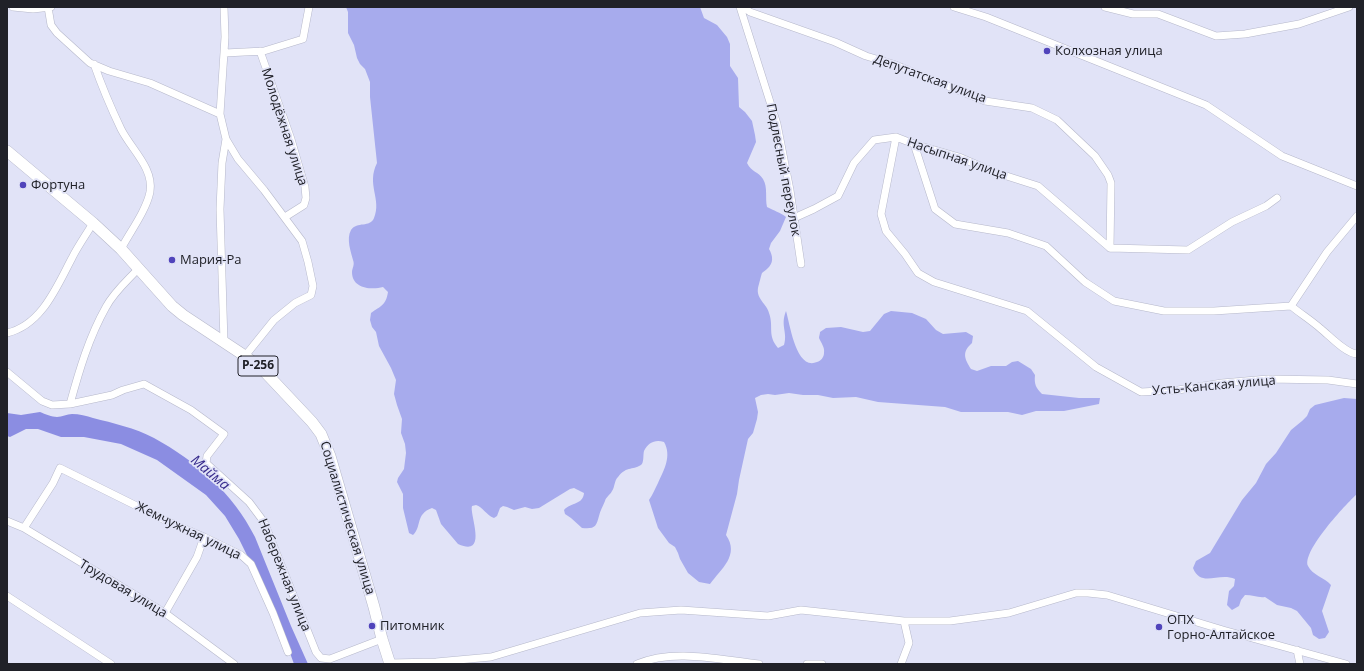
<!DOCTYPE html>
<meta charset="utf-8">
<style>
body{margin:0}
#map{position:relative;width:1364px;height:671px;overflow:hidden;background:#e1e3f7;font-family:"Open Sans",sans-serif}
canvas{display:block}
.frame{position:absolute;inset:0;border:8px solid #202128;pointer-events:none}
</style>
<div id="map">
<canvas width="1364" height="671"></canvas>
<div class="frame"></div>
</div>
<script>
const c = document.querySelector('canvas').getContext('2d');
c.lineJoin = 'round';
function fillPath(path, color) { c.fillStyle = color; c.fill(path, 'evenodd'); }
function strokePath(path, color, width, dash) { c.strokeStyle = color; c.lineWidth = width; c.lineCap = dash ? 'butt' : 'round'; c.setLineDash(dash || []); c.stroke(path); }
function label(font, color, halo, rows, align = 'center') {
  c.font = font + ' "Open Sans",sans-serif'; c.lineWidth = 3.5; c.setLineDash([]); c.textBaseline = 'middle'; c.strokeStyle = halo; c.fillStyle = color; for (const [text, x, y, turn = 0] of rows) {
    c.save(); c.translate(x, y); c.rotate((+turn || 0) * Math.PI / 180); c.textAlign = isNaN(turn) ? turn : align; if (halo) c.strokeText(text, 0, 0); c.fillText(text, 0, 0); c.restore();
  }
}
const green = new Path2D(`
 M346,7h354l4,11 13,7 10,12 3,7v22l8,12 1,29 6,5 7,9 3,14 1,7 -9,21c5,10 11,8 16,16 5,8 2,19 4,28 7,4 13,5 19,10l-6,14 -9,12 -2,6c4,7 5,14 -2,20 -1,1 -3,2 -5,4 -1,3 -3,11 -4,15 -2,11 9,16 11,25 5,14 -2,22 9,35l6,-3c4,-13 -4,-19 2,-34 4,13 10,60 31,51 4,-1 7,-5 7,-9 1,-6 -3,-10 -5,-15 0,-2 1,-4 1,-6l6,-4 15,-1 22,5 7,-1 14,-17 7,-3 21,2 14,6 10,11 7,4 23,-2 7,4 -1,7c-10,9 -8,15 -1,26l6,2 14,-5h15l6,-4 6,-1 13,8 4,6c-1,9 1,13 7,19l37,4h21l-1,6 -35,7h-28l-14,4 -14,-3h-47l-16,-5 -67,-5 -22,-5 -23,1 -15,-3h-15l-14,-2 -14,2 -7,-1 -7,1 -6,3 3,14 -1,7 -4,14 -5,6 -9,41 -2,14 -11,41c14,20 -5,34 -16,49l-11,-2 -11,-9 -8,-14 -2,-6 -3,-6 -6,-4 -11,-15 -9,-28c4,-6 6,-11 9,-17 6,-13 14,-27 6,-41 -8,-3 -16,0 -20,9 -1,4 0,9 -2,13 -8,7 -15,1 -24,13 -4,4 -3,10 -6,14 -2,4 -6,6 -7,10 -2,5 -5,10 -6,15 -3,11 -4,13 -17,12l-11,-10 -6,-4 -1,-4c7,-8 19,-5 20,-17l-10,-5 -4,1 -31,19 -7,1 -7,-2 -11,3 -7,-3 -4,-1 -3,2 -3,8 -3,2c-8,-3 -11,-11 -18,-13l-4,1c-3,8 17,52 -14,38l-17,-20 -5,-14 -4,-2c-17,6 -10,19 -19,27l-4,-2 -6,-25v-14l-6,-12 1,-4 6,-9 2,-16 -1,-9 -4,-11 1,-14 -5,-14 -3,-11 2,-14 -5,-12 -12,-22 -3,-14 -4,-5 -2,-7 1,-7c10,-7 15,-8 17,-21l-5,-5c-11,3 -31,2 -31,-15 0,-4 3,-7 1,-12 -2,-8 -7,-21 -2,-30 6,-9 19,-2 23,-12 8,-19 -8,-33 3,-55l-7,-66v-15l-5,-13 -5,-5 -3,-6 -3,-13 -6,-12v-21z
 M1344,398l13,1v95c-11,10 -55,57 -49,72 4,9 17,12 23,19l-9,26 7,21 -4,6 -6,1 -6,-4 -2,-7 -14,-17 -6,-3 -14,-3 -12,-8c-7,1 -12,-2 -20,-2l-4,5 -2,6 -7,4 -5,-5 2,-14 5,-5 1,-7c-17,-7 -34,9 -42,-11l3,-7 14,-8 32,-53 14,-17 10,-19 10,-11 15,-23 11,-9 5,-5 3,-7 5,-4z`);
const water = new Path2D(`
 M40,412c5,2 12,5 17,5 5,0 10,-3 15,-3 7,0 15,2 21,4 20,5 42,10 61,20 42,23 79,55 101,99l36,89 17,38h-14l-19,-52 -36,-73 -14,-23 -19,-21 -49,-35 -36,-16 -37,-7h-23l-23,-8h-12l-16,8 -3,-1v-23l14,2z`);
const minor = new Path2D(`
 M13,7l20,2 18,-2
 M48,7l3,18 6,8 33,30 19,8 41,12 70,31
 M740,7l37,117 13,66 11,74
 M743,7l7,5 85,30 31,14 27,8 92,37 47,7 25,12 38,36 13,19 3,8 -1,65 78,2 44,-28 34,-16 11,-8
 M954,7l32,10 220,88 76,51 75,30
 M1105,7l28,7h25l58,22 29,-2 54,-10 50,-17
 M260,51l31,88 14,48 1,11 -2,7 -19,12
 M225,53l39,-2 39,-12 6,-32
 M94,64c8,23 17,44 27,65 10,20 33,39 29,63 -4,19 -20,40 -29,57
 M896,137l-15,77 5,17 19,23 13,19 16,9 93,29 69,56 45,25 37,-2 44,-7 46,-4 60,1 29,4
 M226,139l12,20 26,31 38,51 6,21 5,24 -2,9 -16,8 -21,17 -29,36
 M914,144l21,65 20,15 53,9 38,13 39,36 29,19 50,10h50l77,-5 36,-54 30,-36
 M794,218l20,-9 24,-13 16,-33 20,-23 22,-3 18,7 45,13 35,15 44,14 72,62
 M1291,306c10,8 21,15 30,23 9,7 24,24 36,25
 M7,333c35,-8 50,-47 65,-75 6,-12 14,-23 21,-35
 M224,343l-4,-134 2,-46 4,-24 -6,-25 5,-77 -1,-30
 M7,372l35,29 10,4 18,-1 42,-9 11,-5 21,-6 47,26 33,24 -17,22 -1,7 43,39 15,20 52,130 5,6 9,1 52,-20
 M70,404c9,-33 19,-67 36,-97 8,-15 21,-26 32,-38
 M7,521l17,7 141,85 69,51
 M24,528l29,-45 7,-15 111,55 33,14 37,18 10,9 22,49 15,39
 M7,596l104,68
 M165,613l32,-56 7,-20
 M1297,650l3,14
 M390,663l46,-1 55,-5 149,-44 41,-3 87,6 33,-6 103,11h46l59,-8 67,-20h12l19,2 30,9 86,26 123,34
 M637,664c37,-16 83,-4 122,0
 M807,664h15
 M901,664l8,-21 -5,-22`);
const primary = new Path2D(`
 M7,151l86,72 28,26 51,57 11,9 62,41 19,15 48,51 9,12 9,22 44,151 8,32 8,25`);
const markers = [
 [1047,51,4,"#5044bb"],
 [23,185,4,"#5044bb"],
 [172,260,4,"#5044bb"],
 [372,626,4,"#5044bb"],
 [1159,627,4,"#5044bb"]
];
const shields = [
 [258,366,40]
];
const shieldNames = [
 ["Р-256",258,366]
];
const poiNames = [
 ["Колхозная улица",1055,51],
 ["Фортуна",31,185],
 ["Мария-Ра",180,260],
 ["ОПХ",1167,620],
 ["Горно-Алтайское",1167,635],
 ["Питомник",380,626]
];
const streetNames = [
 ["Депутатская улица",930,79,20],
 ["Молодёжная улица",284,127,72],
 ["Насыпная улица",957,159,19],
 ["Подлесный переулок",783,170,79],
 ["Усть-Канская улица",1214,386,-5],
 ["Социалистическая улица",347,518,73],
 ["Жемчужная улица",188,531,26],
 ["Набережная улица",284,575,68],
 ["Трудовая улица",123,589,31]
];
const waterNames = [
 ["Майма",210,473,40]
];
fillPath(green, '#a7abed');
fillPath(water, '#8b8de2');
strokePath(minor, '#b6b8ca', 8);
strokePath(primary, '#b6b8ca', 12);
strokePath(minor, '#fff', 7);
strokePath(primary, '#fff', 11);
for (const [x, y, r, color] of markers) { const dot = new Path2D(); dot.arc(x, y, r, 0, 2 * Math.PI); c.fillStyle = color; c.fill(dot); strokePath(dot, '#e1e3f7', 1.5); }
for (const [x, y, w] of shields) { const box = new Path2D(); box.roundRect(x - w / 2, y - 10, w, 20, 3); c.fillStyle = '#e1e3f7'; c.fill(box); strokePath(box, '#202128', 1); }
label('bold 12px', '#202128', null, shieldNames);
label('13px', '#202128', '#e1e3f7', poiNames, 'left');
label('13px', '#202128', '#e1e3f7', streetNames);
label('italic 14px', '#362a8c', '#e1e3f7', waterNames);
</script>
